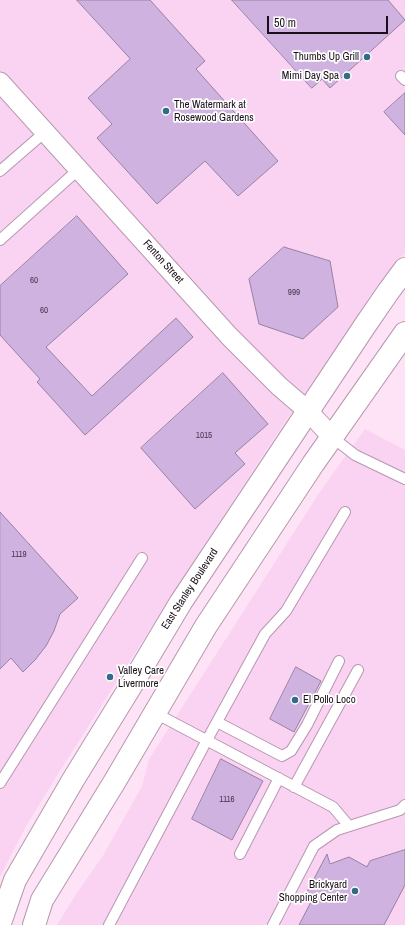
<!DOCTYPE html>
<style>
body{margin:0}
#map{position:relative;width:405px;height:925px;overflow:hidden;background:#fee3f7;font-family:"Archivo Narrow",sans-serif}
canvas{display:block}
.scale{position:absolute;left:267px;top:16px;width:121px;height:18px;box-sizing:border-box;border:2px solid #1b1019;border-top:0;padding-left:5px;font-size:12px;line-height:14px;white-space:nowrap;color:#1b1019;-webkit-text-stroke:3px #fff;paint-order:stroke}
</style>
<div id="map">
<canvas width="405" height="925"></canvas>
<div class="scale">50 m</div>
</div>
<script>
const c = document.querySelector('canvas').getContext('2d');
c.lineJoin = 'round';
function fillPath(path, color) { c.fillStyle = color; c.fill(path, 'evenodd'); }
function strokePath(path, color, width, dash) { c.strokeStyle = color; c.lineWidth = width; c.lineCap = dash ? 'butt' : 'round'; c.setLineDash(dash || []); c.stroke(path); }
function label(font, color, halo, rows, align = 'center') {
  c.font = font + ' "Archivo Narrow",sans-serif'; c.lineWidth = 3.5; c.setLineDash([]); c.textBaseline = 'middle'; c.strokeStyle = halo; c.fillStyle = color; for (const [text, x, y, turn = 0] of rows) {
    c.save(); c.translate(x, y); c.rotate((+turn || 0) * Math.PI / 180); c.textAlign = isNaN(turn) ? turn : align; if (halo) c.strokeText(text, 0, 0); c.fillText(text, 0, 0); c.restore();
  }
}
const built = new Path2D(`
 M0,0h405v253l-79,110 -51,74 -85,130 -132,207 -33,54 -25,49z
 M365,429l40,21v475h-348l19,-31 28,-40 38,-68 7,-27 172,-269z`);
const building = new Path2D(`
 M77,0h73l55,61 -9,8 82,92 -40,35 -33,-35 -48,43 -60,-66 15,-14 -24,-26 42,-39z
 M232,0h156l17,20 -75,68 -8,-9 -10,9z
 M405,93v42l-21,-23z
 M77,216l51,58 -82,73 46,49 84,-78 17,19 -108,98 -48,-53 3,-3 -40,-44v-49z
 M284,247l46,14 8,46 -35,32 -44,-15 -10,-45z
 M223,373l45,51 -33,29 10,11 -50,45 -54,-61z
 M0,512l78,86 -18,16 -6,17 -8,15 -11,14 -12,12 -12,-14 -11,11z
 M296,667l25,14 -27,51 -24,-13z
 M221,759l42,22 -31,59 -40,-21z
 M405,850v35l-21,40h-85l14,-27 -7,-4 21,-40 3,10 19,-7 18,10 3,-6z`);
const lane = new Path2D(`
 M401,76l4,4
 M0,171l45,-39
 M0,240l79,-71
 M332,437l23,18 50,24
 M155,713l178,94 16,19
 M217,722l65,34 9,-5 16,-26 32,-64
 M0,783l142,-225
 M294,787l64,-117
 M240,854l39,-76
 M109,925l98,-185 58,-106 21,-23 59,-99
 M273,925l41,-79 23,-16 63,-20 5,-5`);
const street = new Path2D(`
 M0,82l229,254 50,50 29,25 24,26`);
const primary = new Path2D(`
 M0,923l15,-43 58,-100 56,-91 52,-87 183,-275 24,-35 17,-23
 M34,925l8,-25 73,-119 91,-155 107,-162 92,-131`);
const markers = [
 [367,57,4,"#336a85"],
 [347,76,4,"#336a85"],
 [166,111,4,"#336a85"],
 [110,677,4,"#336a85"],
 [295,700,4,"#336a85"],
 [355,891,4,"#336a85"]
];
const numberNames = [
 ["60",34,281],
 ["999",294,293],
 ["60",44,311],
 ["1015",204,436],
 ["1119",19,555],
 ["1116",227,800]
];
const poiNames = [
 ["Thumbs Up Grill",359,57],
 ["Mimi Day Spa",339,76],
 ["The Watermark at",174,105,"left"],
 ["Rosewood Gardens",174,118,"left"],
 ["Valley Care",118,671,"left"],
 ["Livermore",118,684,"left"],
 ["El Pollo Loco",303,700,"left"],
 ["Brickyard",347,885],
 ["Shopping Center",347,898]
];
const streetNames = [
 ["Fenton Street",163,262,48],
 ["East Stanley Boulevard",190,589,-57]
];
fillPath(built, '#fbd3f2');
fillPath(building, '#d0b2e1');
strokePath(building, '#9682a1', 1);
strokePath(lane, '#b797af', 12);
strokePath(street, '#b797af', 21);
strokePath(primary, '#b797af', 24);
strokePath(lane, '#fff', 10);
strokePath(street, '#fff', 19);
strokePath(primary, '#fff', 22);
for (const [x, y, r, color] of markers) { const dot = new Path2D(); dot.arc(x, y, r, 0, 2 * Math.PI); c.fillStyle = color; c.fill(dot); strokePath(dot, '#fff', 1.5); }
label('9px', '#48384b', null, numberNames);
label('11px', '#1b1019', '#fff', poiNames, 'right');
label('11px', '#1b1019', '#fff', streetNames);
</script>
